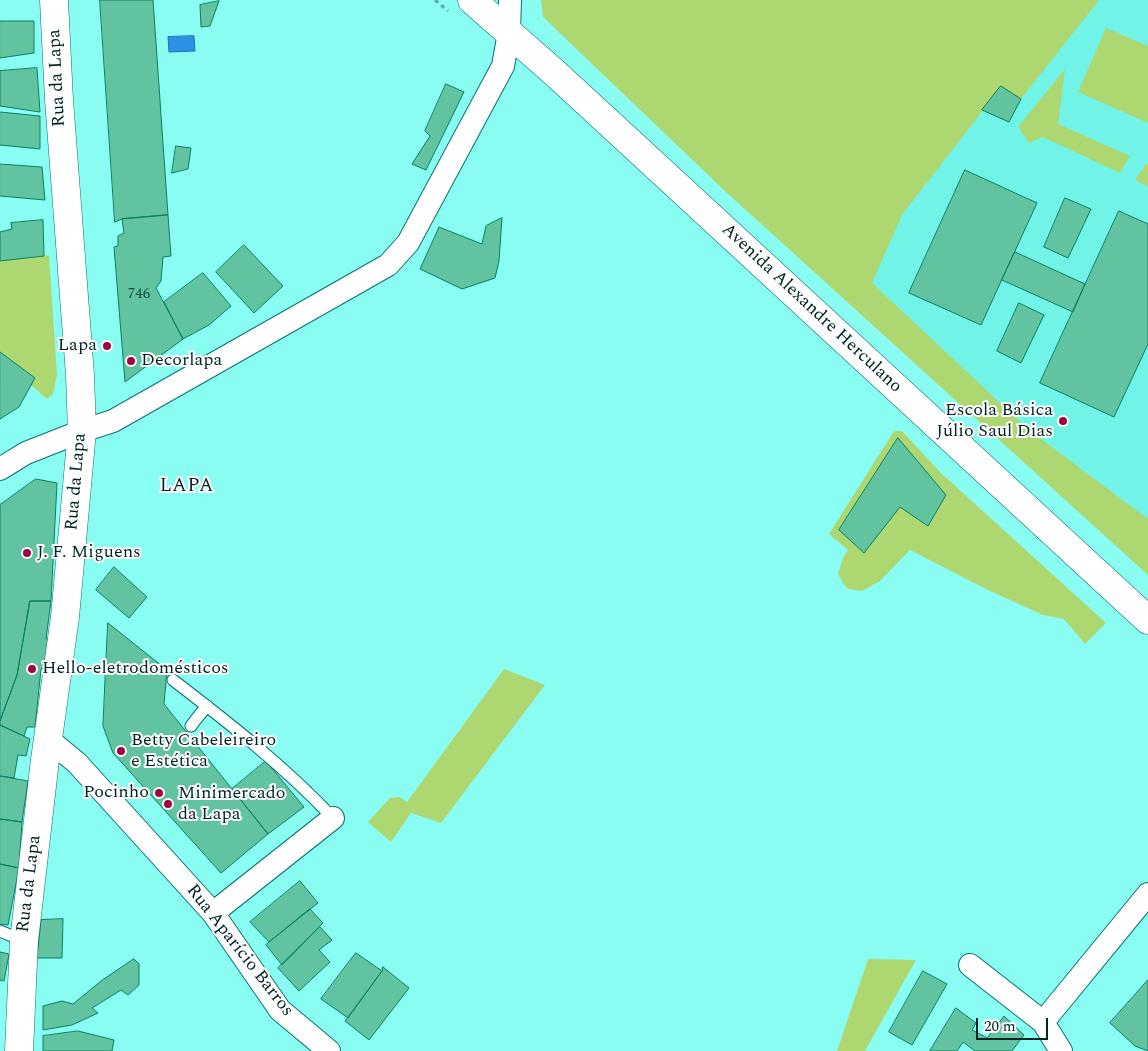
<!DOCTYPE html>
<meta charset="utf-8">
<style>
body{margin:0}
#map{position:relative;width:1148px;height:1051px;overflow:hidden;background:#8afdf3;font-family:Spectral,serif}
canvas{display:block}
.scale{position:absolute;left:976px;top:1018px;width:72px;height:22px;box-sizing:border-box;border:2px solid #002522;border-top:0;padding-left:6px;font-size:15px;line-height:18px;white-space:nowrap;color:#002522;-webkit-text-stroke:4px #fff;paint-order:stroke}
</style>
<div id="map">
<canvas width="1148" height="1051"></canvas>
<div class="scale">20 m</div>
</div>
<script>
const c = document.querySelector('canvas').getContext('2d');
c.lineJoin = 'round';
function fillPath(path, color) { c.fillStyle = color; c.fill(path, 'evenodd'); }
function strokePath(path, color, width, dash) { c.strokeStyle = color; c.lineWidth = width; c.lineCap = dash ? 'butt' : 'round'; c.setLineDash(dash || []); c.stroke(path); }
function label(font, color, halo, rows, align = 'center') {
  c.font = font + ' Spectral,serif'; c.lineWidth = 4; c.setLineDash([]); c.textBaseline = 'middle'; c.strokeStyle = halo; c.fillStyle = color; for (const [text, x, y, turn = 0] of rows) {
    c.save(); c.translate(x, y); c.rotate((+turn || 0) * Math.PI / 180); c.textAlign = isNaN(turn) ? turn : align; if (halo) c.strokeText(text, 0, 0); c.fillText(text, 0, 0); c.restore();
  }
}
const built = new Path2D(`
 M1054,0h94v575l-340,-309z`);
const green = new Path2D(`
 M541,0h558l-78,99 -20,-12 -99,128 -30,68 157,147 119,89v56l-422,-383 -183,-175z
 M1106,28l42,18v77l-70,-31z
 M1065,69l-7,55 72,32 -10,17 -77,-36 -14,6 -11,-16z
 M1146,164h2v23l-13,-7z
 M49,255l8,120 -4,19 -6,5 -16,-14 4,-7 -35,-26v-91z
 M894,431h8l39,42 165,150 -21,21 -21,-25 -21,-4 -55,-25 -78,-40 -30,31 -18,10 -14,-2 -5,-6 -5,-9 5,-16 5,-8 -19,-16z
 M504,669l41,16 -104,138 -30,-10 -20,29 -23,-20 22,-24 10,-1 7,5z
 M868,959l48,1 -51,91h-28z`);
const water = new Path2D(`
 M194,36l1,15 -26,1 -1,-15z`);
const building = new Path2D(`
 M100,0h53l15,215 -46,4 -7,3z
 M219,1l-9,25 -9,1 -1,-22z
 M0,21h34v32l-34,5z
 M37,68l3,44 -40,-6v-35z
 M446,84l18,8 -38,78 -14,-6 18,-28 -5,-5z
 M1001,86l20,13 -12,23 -27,-12z
 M0,112l40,4v33l-40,-4z
 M176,146l15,2 -3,21 -16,4z
 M0,164l42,3 3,33 -45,-4z
 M965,170l72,33 -56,122 -72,-32z
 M1065,198l26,11 -23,49 -24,-11z
 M1119,211l29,13v120l-34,73 -74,-34z
 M168,215l3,41 -8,1 -2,24 -5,7 27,51 -58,43 -11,-135 4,-1v-10l6,-3 -2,-14z
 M502,218l-3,43 -4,17 -33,11 -42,-20 19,-42 43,17 4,-18z
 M43,220l1,36 -44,5v-29l12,-3 -1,-6z
 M244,245l39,41 -29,27 -38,-41z
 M1015,252l70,32 -12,28 -71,-32z
 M203,273l28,33 -22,19 -26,14 -19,-37z
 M1019,303l25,12 -23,48 -24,-12z
 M0,352l35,26 -16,29 -19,12z
 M898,438l48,57 -18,31 -28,-19 -36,46 -25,-23z
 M36,479l21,4 -6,118h-21l-13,74 -17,46v-216z
 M114,567l33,30 -18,21 -33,-28z
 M30,601h21l-5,38h7l-3,30h-9l-6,58h-8l-3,9 -24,-11v-4l17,-46z
 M108,623l59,47 -3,34 104,130 -47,39 -108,-120 -10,-27z
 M0,725l30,14 -4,17 -8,-1 -4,23 -14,-2z
 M266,761l38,46 -36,27 -36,-45z
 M0,776l28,5 -6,41 -22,-3z
 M0,819l22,3 -3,46 -19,-4z
 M0,864l19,4 -11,57 -8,-1z
 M300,881l18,22 -49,39 -19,-20z
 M310,909l13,14 -41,42 -16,-20z
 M63,919l-1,39h-25l4,-38z
 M320,927l12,13 -13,10 11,12 -31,29 -21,-23z
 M0,952l9,2 -5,27 -4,-1z
 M356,953l26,18 -34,47 -27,-19z
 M134,959l5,5v21l-11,10 -7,-5 -29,18 6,5 -26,12 -29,5v-24l19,-5 11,3 28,-23z
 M383,967l26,21 -40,52 -24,-19 37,-50z
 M923,971l24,13 -35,61 -23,-13z
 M1148,980v71l-13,-5 -25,-23z
 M956,1008l20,15 -4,7 15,8 17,-22 20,19 -12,16h-37l-12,-9 -6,9h-27z
 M78,1031l36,9 -2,11h-69v-15z`);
const path = new Path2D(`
 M435,0l13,11`);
const service = new Path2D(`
 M173,680c56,43 112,87 160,138
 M191,726l6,-8 10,-12
 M0,931l24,10`);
const minor = new Path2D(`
 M0,469l26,-16 56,-22 31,-10 275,-156 20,-22 95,-177 6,-33 1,-33
 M48,739l29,24 136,150 67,97 49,41
 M213,913l120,-95
 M970,965l73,57 18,29
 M1043,1022l105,-128`);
const tertiary = new Path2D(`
 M19,1051l5,-110 21,-181 20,-143 17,-186 -2,-56 -21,-275 -5,-100`);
const secondary = new Path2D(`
 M472,0l84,74 592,546`);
const markers = [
 [107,346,5,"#9f0142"],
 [131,361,5,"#9f0142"],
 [1063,421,5,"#9f0142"],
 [27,553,5,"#9f0142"],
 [32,669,5,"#9f0142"],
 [121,751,5,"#9f0142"],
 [159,793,5,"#9f0142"],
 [168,804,5,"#9f0142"]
];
const numberNames = [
 ["746",139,295]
];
const streetNames = [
 ["Rua da Lapa",58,78,-93],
 ["Avenida Alexandre Herculano",811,309,43],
 ["Rua da Lapa",77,482,-85],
 ["Rua da Lapa",30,884,-83],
 ["Rua Aparício Barros",239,951,52]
];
const poiNames = [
 ["Lapa",97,346,"right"],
 ["Decorlapa",141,361],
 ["Escola Básica",1053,411,"right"],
 ["Júlio Saul Dias",1053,432,"right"],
 ["J. F. Miguens",37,553],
 ["Hello-eletrodomésticos",42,669],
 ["Betty Cabeleireiro",131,741],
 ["e Estética",131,762],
 ["Pocinho",149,793,"right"],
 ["Minimercado",178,794],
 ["da Lapa",178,815]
];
const neighbourhoodNames = [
 ["LAPA",187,487]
];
fillPath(built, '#72f3e8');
fillPath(green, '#add871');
fillPath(water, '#2b92e5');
strokePath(water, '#1e71aa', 1);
fillPath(building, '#62c3a1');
strokePath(building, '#098061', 1);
strokePath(service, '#07726b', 13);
strokePath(minor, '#07726b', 24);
strokePath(tertiary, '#07726b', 29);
strokePath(secondary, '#07726b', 29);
strokePath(path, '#56aca4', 3, [4, 4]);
strokePath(service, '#fff', 11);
strokePath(minor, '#fff', 22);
strokePath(tertiary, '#fff', 28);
strokePath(secondary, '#fff', 28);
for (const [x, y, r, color] of markers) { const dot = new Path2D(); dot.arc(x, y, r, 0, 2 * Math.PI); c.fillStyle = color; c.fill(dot); strokePath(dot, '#fff', 2); }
label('15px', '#184c42', null, numberNames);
label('18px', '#002522', '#fff', streetNames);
label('18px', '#002522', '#fff', poiNames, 'left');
c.letterSpacing = '1px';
label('19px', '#002522', '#fff', neighbourhoodNames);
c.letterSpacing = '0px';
</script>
